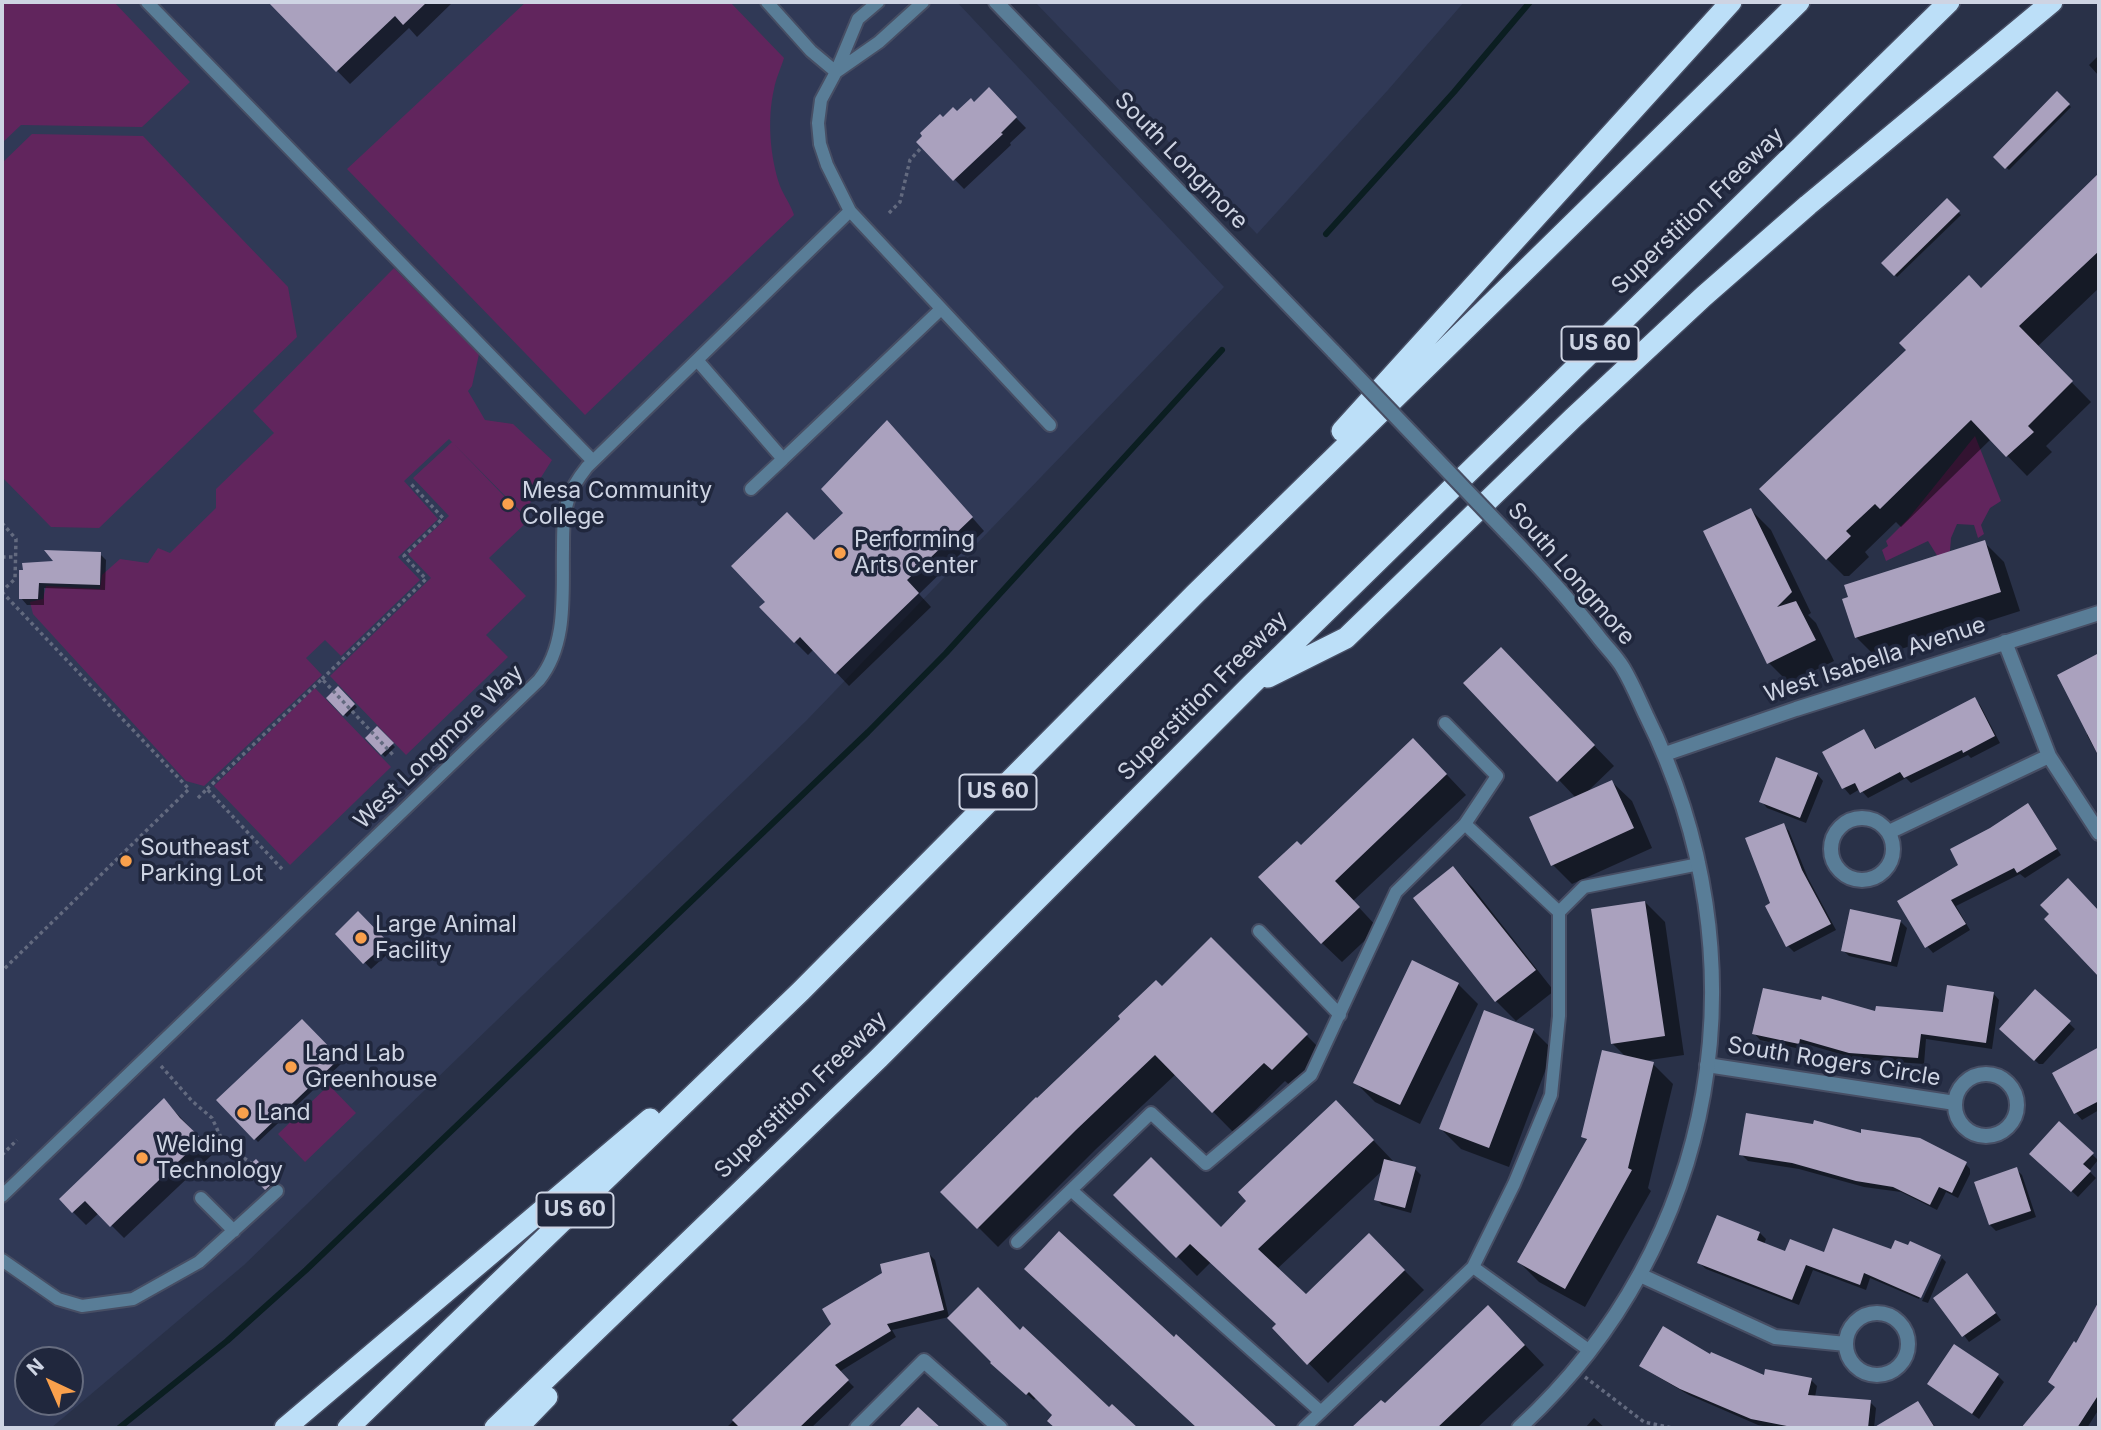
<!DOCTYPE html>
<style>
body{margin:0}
#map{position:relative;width:2101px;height:1430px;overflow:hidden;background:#293148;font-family:Inter,sans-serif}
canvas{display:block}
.frame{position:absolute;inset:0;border:4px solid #ced4e3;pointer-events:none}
.north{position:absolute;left:14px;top:1346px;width:70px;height:70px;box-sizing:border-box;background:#20273d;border:2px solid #666c7f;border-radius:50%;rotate:316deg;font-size:19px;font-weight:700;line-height:28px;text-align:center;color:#ced4e3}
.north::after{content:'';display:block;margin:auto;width:24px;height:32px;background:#f9a04c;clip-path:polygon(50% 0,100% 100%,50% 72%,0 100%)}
</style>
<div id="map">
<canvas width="2101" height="1430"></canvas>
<div class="frame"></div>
<div class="north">N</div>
</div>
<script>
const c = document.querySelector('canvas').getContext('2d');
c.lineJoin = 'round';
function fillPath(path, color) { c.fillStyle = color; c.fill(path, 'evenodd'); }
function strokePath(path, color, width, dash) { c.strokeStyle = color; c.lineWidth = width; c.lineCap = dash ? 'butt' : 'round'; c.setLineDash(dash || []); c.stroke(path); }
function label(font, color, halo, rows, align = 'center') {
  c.font = font + ' Inter,sans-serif'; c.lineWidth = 7; c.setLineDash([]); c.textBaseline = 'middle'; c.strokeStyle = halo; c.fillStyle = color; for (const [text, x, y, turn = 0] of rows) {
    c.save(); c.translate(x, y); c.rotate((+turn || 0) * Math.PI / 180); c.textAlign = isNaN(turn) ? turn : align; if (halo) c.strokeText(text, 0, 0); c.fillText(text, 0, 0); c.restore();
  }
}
const built = new Path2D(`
 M2,2h955l267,285 -418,434 -562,544 -193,163h-49zM28,1360h42v42h-42z
 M1035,2h429l-76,88 -131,144z`);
const green = new Path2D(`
 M2,2h112l76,80 -48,45 -121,-2 -19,18z
 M526,2h204l54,56c-3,10 -8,20 -10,31 -7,30 -4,68 6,97 4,10 11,19 14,29l-209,200 -238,-246z
 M32,134l111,2 145,151 9,50 -198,191 -48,-1 -49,-50v-314z
 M394,268l85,86 -7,32 -4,5 17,29 28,4 39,36 -17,27 -5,17 -7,10 -74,-75 -45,42 34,38 -40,38 22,23 -79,76 -16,-16 -19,18 16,17 -118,111 -18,-5 -153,-167 -3,-12 13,-3 3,-13 54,3 2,-14 18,-16 28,4 10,-15 12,5 46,-45v-19l58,-56 -21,-22z
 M1975,436l26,65 -11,7 -9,17 3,9 -6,4 -4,-13 -17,-1 -6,14 -1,13 -12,6 -10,-16 -42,20 -4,-11 6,-4 -2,-5 22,-22z
 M452,442l76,79 -39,37 37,38 -40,39 22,22 -102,98 -76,-79 101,-98 -23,-24 41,-38 -36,-38z
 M315,688l76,79 -101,98 -76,-79z
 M329,1085l27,28 -51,49 -27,-28z`);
const shadow = new Path2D(`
 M270,2h59l14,14 14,-14h96l-36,35 -8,-9 -59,56z
 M2099,55v21l-10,-11z
 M989,90l37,38 -16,15 1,2 -47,44 -46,-47 25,-23 31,-15z
 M2057,94l14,13 -62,63 -14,-13z
 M2099,176v112l-62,59 54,55 -45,44 6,6 -25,24 -36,-37 -90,88 -5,-5 -31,30 4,5 -20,19h-5l-20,-20 157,-265z
 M1947,201l14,14 -64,62 -13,-14z
 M900,435l84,96 -65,63 12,13 -82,79 -35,-37 -6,6 -13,-13 20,-100 31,-29z
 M1751,510l20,20 40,83 -3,2 8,8 18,38 -45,22 -20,-20z
 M1984,542l20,20 16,49 -144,46 -20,-20z
 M100,554l6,6 -1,30 -61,-2v17h-17l-6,-7 36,-36z
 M2098,656l1,1v100l-12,-22z
 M1520,669l94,97 -28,27 26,-11 20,19 20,47 -80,36 -19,-19 23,-67 -17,-18z
 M338,688l19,19 -10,10 -19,-19z
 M1974,699l6,6 20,38 -29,15 -3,-3 -57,28 -5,-5 -38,20 -8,-9 -10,6 -6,-7 -20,-35 40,-22 13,19z
 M377,728l18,19 -10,10 -18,-19z
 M1433,760l33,35 -113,106 25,27 -36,34 -20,-19 -21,-96z
 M1817,774l6,7 -17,42 -39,-15 -6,-7z
 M2028,805l33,50 -36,23 -5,-4 -64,32 14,24 -37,23 -6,-7 33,-81 31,-35z
 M1783,825l6,6 19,47 28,52 -42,22 -6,-6 -21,-39 5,-3z
 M1453,868l20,20 81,103 -38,30 -20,-20 -81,-103z
 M1645,902l20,20 19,133 -41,6 10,3 20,20 -25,104 3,3 -66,116 -46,-25 -20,-20 69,-121 -5,-4 44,-79 -15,-15z
 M358,913l35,36 -22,20 -34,-35z
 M1900,921l7,7 -10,39 -48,-11 -6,-6z
 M1211,939l115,116 -33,33 -8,-7 -52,51 -57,-58 -80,75 -98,98 -55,-55 219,-204z
 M1458,984l20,20 -58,120 -45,-22 -20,-20z
 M2035,991l40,38 -32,35h-4l-38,-35z
 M1993,993l6,7 -7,49 -66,-10 -2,25 -67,-5 -51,-15 -1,6 -45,-10 -6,-7 123,-20 67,1z
 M302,1021l40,42 -84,79 -39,-42z
 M1533,1030l20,20 -44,117 -48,-18 -20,-20z
 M2099,1049v61l-17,10 -6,-7 -22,-40z
 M164,1100l50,53 -90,85 -25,-25 -13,12 -13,-13z
 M1356,1122l37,39 -2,2 24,6 6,6 -10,38 -29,-8 -6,-6 7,-29 -106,99 29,28 63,-62 55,55 -96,93 -54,-55 4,-3 -67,-63 -14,14 -81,-81 105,35z
 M2060,1124l38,36 -9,11 7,7 -18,19 -46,-43z
 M1862,1135l102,27 6,7v5l-12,24 -12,-6 -9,18 -36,-18 -37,-5 -65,-18 -51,-8 -7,-7z
 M256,1161l22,24 -9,6 -22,-22z
 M2016,1169l6,6 14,42 -40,14 -6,-6z
 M1760,1233l6,6 -2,5 22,9 39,1 67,-3 46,5 -19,43 -49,-21 -4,12 -53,-20 -14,35 -93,-36 -7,-6z
 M929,1254l6,6 14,57 -57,13 4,7 -57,35 15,15 -43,41h-85l107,-104z
 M1942,1258l4,4 -18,41 -6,-2z
 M1973,1282l28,38 -32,22 -33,-44z
 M2099,1304v105l-12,19h-64l33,-40 -6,-6 27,-37z
 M1508,1327l36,38 -67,63h-123l27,-26 4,4z
 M1020,1332l89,78 3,-4 24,22h-79l-8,-7 6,-6 -19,-18 -2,3 -36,-31z
 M1711,1356l55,21 45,3 6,6 -2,11 55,5 6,6 -2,20h-98l-18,-3 -69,-30 -41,-24 -6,-6z
 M1998,1376l6,6 -25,37 -50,-36z
 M1918,1403l18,25h-60z
 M1594,1418l11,10h-20z`);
const stream = new Path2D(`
 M1326,234l128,-142 76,-90
 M119,1428l108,-87 79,-71 562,-538 78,-79 276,-303`);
const building = new Path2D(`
 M268,2h159l-24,23 -8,-9 -59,56z
 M989,87l28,30 -16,16 2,1 -50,47 -37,-39 6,-6 -2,-3 20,-19 3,3 10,-10 4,4 14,-13 3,4z
 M2057,91l13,13 -65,65 -12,-12z
 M2099,173v78l-80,75 54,55 -45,45 6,6 -28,25 -35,-37 -91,89 -5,-5 -29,27 5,5 -25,24 -67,-71 147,-139 -7,-7 70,-68 12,13z
 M1947,198l13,13 -66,65 -13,-13z
 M887,420l86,97 -66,63 12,13 -84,81 -35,-37 -6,6 -35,-36 6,-5 -34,-36 56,-54 27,28 29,-27 -22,-24z
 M1751,508l41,84 -15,15 19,-6 20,39 -49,24 -64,-133z
 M1985,540l16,52 -146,46 -13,-39 6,-2 -4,-12z
 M44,550l57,2 -1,33 -61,-2 -1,16h-19v-29h4l-1,-7 31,-2z
 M1501,647l94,98 -38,37 -94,-99z
 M2099,653v104l-42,-82z
 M338,686l17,18 -12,12 -17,-18z
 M1975,697l20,39 -32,17 -1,-3 -58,28 -4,-6 -40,21 -5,-10 -13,6 -20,-37 42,-23 11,20z
 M377,726l17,17 -13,12 -16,-17z
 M1413,738l34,36 -112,107 25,26 -39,37 -63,-67 39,-36 4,4z
 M1776,757l42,16 -18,45 -41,-16z
 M1612,780l22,48 -83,38 -22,-49z
 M2028,803l29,46 -40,24 -3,-5 -63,32 15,24 -41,24 -28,-47 61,-36 -8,-16 40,-21z
 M1784,823l18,47 29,54 -45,23 -21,-41 5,-3 -25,-65z
 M1453,866l83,104 -41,32 -82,-104z
 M2068,878l31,33v66l-55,-58 5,-5 -9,-9z
 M1645,901l20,135 -54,8 -20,-135z
 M1850,909l51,11 -10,42 -50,-11z
 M358,911l30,31 -25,22 -28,-30z
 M1211,937l97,97 -36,36 -8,-7 -52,50 -57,-58 -79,75 -99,99 -37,-37 96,-95 1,1 83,-79 -2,-3 38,-36 6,6z
 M1412,960l47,23 -59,122 -47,-22z
 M1947,985l47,7 -8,51 -65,-9 -3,24 -69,-5 -49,-14 -1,5 -47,-10 11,-46 58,12 1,-4 53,15 1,-5 67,6z
 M2035,989l36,32 -37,40 -35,-32z
 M1484,1010l50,19 -45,119 -50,-19z
 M302,1019l38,39 -86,82 -38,-40z
 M2099,1047v54l-25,13 -22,-41z
 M1602,1050l52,12 -26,106 4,2 -67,119 -48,-27 70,-123 -6,-2z
 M164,1098l16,20 22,21 -92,88 -25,-26 -13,12 -13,-14z
 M1336,1100l38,40 -116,109 48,45 63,-61 36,37 -98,95 -35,-37 4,-4 -86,-80 -14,14 -63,-63 38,-38 70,70 25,-26 -8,-9z
 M1746,1113l67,11 1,-4 47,13v-4l59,9 47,24 -15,31 -13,-6 -9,18 -37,-18 -37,-6 -64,-18 -53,-8z
 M2059,1121l35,32 -11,11 8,7 -20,21 -42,-38z
 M256,1159l22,23 -6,2 -7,6 -20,-21z
 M1384,1159l32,8 -11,41 -31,-8z
 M2017,1167l14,44 -42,14 -15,-43z
 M1717,1215l43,17 -3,8 28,11 5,-12 34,13 9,-24 58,21 4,-9 13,5 2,-4 31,14 -20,43 -57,-25 -4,12 -54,-20 -14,35 -95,-37z
 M1059,1231l115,106 2,-3 102,94h-81l-173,-159z
 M929,1252l15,58 -57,14 4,7 -56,34 14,15 -50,48h-59l-8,-8 99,-96 -9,-15 60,-36 -2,-9z
 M1967,1273l29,40 -34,24 -29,-39z
 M978,1287l42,43 3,-4 86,81 3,-3 26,24h-83l-8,-7 5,-6 -23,-23 -3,3 -36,-32 1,-1 -44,-44z
 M2099,1301v93l-22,34h-56l34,-41 -7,-5 26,-41 2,2z
 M1488,1305l37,40 -88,83h-86l30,-28 4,3z
 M1663,1326l47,28 1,-2 53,23 1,-6 47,9 -4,17 63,5 -3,28h-71l-46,-9 -71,-30 -41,-23z
 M1954,1344l45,30 -27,40 -45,-30z
 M1918,1401l17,27h-62z
 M918,1407l23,21h-43z`);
const path = new Path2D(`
 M889,213l11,-11 10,-42 11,-12
 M2,523l14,16 -1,40 -13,12
 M2,557h14
 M2,592l187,197 -187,182
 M322,679l104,-100 -22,-23 39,-38 -32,-34
 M207,789l115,-110 73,78
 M198,798l9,-9 75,80
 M161,1066l31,35 20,17 12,26 27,19 16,18
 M2,1155l15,-15
 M1585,1377l59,45 28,6`);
const service = new Path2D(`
 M147,2l446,459
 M767,2l44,49 25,21
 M878,2l-20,17 -22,53 -15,28 -3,23 2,21 7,21 23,46 200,214
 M836,72l43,-30 44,-40
 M697,360l86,99 -32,30
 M783,459l158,-150
 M1445,723l52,53 -32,48
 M1559,912l25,-25 115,-23
 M1259,931l81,84
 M1071,1190l250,222
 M2,1196l537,-516c29,-36 23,-87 24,-131 0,-17 0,-33 5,-49 4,-13 11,-23 19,-33l263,-256
 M201,1198l33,33
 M1017,1242l134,-129 55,51 105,-89 85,-183 69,-68 94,88v104l-8,79 -37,89 -41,83 -169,161
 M2,1260l56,39 24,7 51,-7 66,-37 78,-71
 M1473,1267l117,84`);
const minor = new Path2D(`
 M2005,642l44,114 50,77
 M1665,754l131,-45 303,-96
 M1831 849a31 31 0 1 1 62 0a31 31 0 1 1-62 0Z
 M1889,832l160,-76
 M1707,1065l248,38
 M1955 1105a31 31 0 1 1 62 0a31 31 0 1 1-62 0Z
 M1640,1275l135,62 71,7
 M1846 1344a31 31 0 1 1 62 0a31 31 0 1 1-62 0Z
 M857,1428l67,-67 76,67`);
const tertiary = new Path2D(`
 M996,2l338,350
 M1506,532c32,33 62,66 91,103 8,11 19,21 26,33 9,15 16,32 23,47 121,244 74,528 -127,713`);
const motorway = new Path2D(`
 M1342,431l389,-429
 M1268,677l78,-39 227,-220 131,-122 104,-91 244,-203
 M285,1428l365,-309
 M348,1428l453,-437 394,-397 604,-592
 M495,1428l384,-370 372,-373 698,-683
 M517,1428l30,-31`);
const tertiaryBridge = new Path2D(`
 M1334,352l172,180`);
const markers = [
 [508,504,7,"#f9a04c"],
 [840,553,7,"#f9a04c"],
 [126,861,7,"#f9a04c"],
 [361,938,7,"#f9a04c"],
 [291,1067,7,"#f9a04c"],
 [243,1113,7,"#f9a04c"],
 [142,1158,7,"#f9a04c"]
];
const shields = [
 [1600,344,77],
 [998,792,77],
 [575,1210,77]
];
const shieldNames = [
 ["US 60",1600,344],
 ["US 60",998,792],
 ["US 60",575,1210]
];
const streetNames = [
 ["South Longmore",1181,161,46],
 ["Superstition Freeway",1698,211,-44],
 ["South Longmore",1571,574,49],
 ["West Isabella Avenue",1875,660,-18],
 ["Superstition Freeway",1203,696,-45],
 ["West Longmore Way",439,747,-44],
 ["South Rogers Circle",1834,1062,9],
 ["Superstition Freeway",801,1095,-44]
];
const poiNames = [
 ["Mesa Community",522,491],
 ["College",522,517],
 ["Performing",854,540],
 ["Arts Center",854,566],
 ["Southeast",140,848],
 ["Parking Lot",140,874],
 ["Large Animal",375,925],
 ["Facility",375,951],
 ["Land Lab",305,1054],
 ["Greenhouse",305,1080],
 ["Land",257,1113],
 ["Welding",156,1145],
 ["Technology",156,1171]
];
fillPath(built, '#303956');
fillPath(green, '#61255d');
fillPath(shadow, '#0007');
strokePath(stream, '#0b1e21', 6);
fillPath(building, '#aaa1be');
strokePath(service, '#474e64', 16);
strokePath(minor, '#474e64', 18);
strokePath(tertiary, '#474e64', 18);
strokePath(motorway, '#474e64', 24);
strokePath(path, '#636a7f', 3.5, [3.5, 3.5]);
strokePath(service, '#597d97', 12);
strokePath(minor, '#597d97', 14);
strokePath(tertiary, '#597d97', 14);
strokePath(motorway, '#bcdff8', 21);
strokePath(tertiaryBridge, '#474e64', 18, []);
strokePath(tertiaryBridge, '#597d97', 14);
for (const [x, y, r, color] of markers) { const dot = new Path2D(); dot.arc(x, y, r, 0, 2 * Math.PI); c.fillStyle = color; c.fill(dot); strokePath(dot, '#20273d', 2.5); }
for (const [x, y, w] of shields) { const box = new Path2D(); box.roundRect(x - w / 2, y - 17.5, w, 35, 5); c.fillStyle = '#20273d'; c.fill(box); strokePath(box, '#ced4e3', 2); }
label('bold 21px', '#ced4e3', null, shieldNames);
label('23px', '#ced4e3', '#20273d', streetNames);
label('23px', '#ced4e3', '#20273d', poiNames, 'left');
</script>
